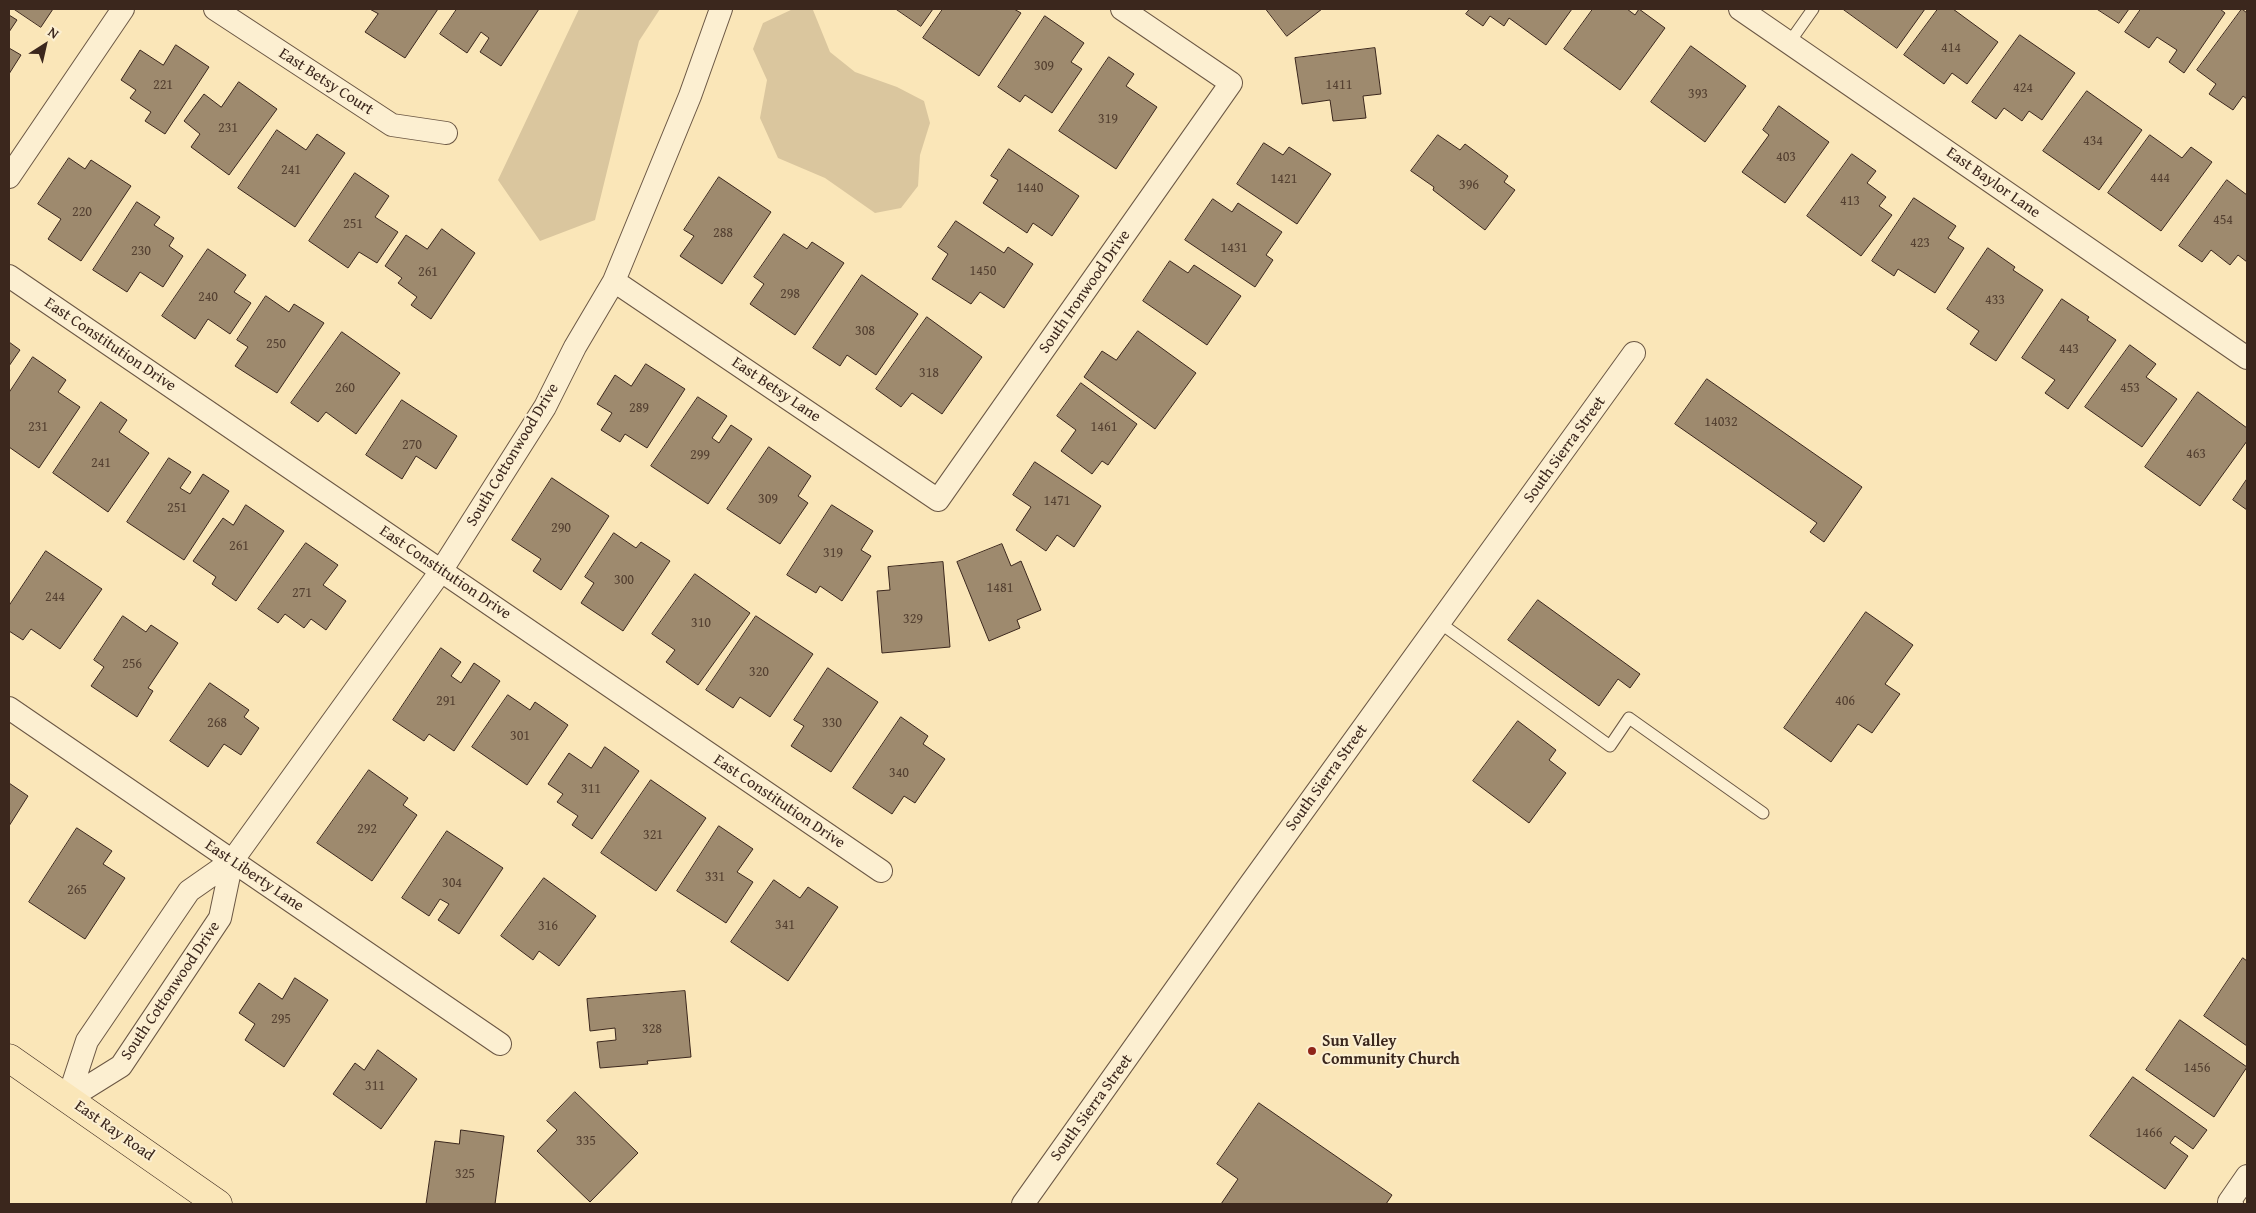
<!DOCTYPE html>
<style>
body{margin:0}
#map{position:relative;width:2256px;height:1213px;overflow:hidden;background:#fae6b8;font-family:"Gentium Book Plus",serif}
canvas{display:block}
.frame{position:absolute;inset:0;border:10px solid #3b271d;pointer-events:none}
.north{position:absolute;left:20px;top:20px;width:50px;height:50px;-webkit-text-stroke:4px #fcefd1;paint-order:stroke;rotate:35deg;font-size:14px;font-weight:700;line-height:20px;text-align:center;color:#3b271d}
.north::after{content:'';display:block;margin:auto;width:18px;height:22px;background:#3b271d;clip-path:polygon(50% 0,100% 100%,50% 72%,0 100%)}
</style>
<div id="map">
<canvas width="2256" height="1213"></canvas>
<div class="frame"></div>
<div class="north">N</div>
</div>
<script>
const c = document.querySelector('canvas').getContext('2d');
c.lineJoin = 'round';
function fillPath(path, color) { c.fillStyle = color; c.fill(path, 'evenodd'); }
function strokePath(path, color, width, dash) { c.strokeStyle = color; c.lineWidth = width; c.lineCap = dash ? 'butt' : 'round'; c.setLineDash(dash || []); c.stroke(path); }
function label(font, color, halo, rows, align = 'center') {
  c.font = font + ' "Gentium Book Plus",serif'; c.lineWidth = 4; c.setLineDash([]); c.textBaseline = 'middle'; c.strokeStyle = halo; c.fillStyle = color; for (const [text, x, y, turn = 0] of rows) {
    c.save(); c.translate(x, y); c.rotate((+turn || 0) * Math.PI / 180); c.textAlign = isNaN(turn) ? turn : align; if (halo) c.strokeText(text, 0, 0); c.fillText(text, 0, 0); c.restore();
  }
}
const green = new Path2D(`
 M579,9h81l-21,32 -44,179 -55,21 -42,-61z
 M793,9l20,1 17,42 25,20 42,15 27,14 6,22 -10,32 -2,31 -17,22 -26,5 -50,-35 -47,-20 -18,-40 7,-38 -14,-31 10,-26z`);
const building = new Path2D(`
 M14,9h39l-12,18z
 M370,9h68l-33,49 -40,-26 13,-18z
 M457,9h82l-38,57 -21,-14 9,-14 -8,-6 -14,21 -27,-19z
 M896,9h37l-12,17z
 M943,9h71l7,4 -42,63 -56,-38z
 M1266,9h56l-35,27z
 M1470,9h102l-26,36 -37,-27 -5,8 -14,-10 -7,10 -17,-12z
 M1593,9h34l8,6 4,-6 26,19 -45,62 -56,-41z
 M1843,9h82l-28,39z
 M1938,9h15l45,33 -31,42 -15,-11 -8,11 -40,-29z
 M2097,9h32l-10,14z
 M2141,9h79l5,4 -41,60 -15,-11 8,-12 -20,-13 -8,11 -24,-16z
 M2242,9l5,4v86l-4,-3 -10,14 -24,-16 7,-10 -19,-14z
 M9,15l8,5 -8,12z
 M1045,16l39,27 -13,19 11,7 -30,44 -27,-18 -5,7 -22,-15z
 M2020,35l55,38 -33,47 -13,-9 -7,10 -18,-13 -8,11 -24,-17z
 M176,45l33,22 -44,67 -20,-13 6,-9 -21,-14 6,-8 -15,-10 19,-30 23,15z
 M1691,46l55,40 -41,56 -54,-40z
 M9,48l12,7 -12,19z
 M1375,48l6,46 -18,2 3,22 -33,3 -3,-21 -28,4 -7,-46z
 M1109,57l25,17 -8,12 31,21 -41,62 -57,-38z
 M239,82l38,27 -48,66 -38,-28 9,-13 -16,-13 20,-27 17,13z
 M2087,91l55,39 -43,60 -56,-39z
 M1779,106l50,36 -44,61 -43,-31 27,-37 -6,-5z
 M277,130l29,20 11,-16 28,19 -50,74 -57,-39z
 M1438,135l22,15 5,-6 43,32 -4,6 11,8 -30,40 -52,-40 1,-3 -23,-16z
 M2150,135l32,23 9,-11 21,15 -51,69 -53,-38z
 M1264,143l19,12 6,-8 42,27 -34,50 -60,-40z
 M1009,149l70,47 -27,40 -19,-13 -6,10 -44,-30 15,-23 -7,-4z
 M1852,154l24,17 -9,12 19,14 -7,9 13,9 -31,41 -54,-40z
 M69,158l16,11 6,-9 40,26 -50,75 -33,-22 13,-20 -23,-15z
 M355,173l34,23 -14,21 23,15 -21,31 -18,-11 -11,16 -39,-27z
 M719,177l52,35 -49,72 -42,-28 14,-20 -10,-6z
 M2227,180l20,15v67l-9,-7 -8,10 -19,-15 -9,12 -23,-16z
 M1914,198l42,28 -8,12 16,10 -29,45 -37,-24 -4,7 -22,-15z
 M1213,199l19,13 6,-9 44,29 -16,23 7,5 -18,27 -70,-47z
 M137,202l23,15 -6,8 20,13 -5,8 14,10 -20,31 -23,-15 -13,20 -34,-22z
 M956,221l48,32 4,-6 25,17 -29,44 -24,-16 -9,12 -39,-25 16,-25 -10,-7z
 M442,229l33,24 -44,66 -20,-14 6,-8 -19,-14 4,-5 -17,-12 21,-31 21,14z
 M784,234l23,15 5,-7 32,21 -49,72 -45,-31 14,-20 -10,-7z
 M1988,248l27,19 -2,3 30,20 -47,71 -26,-17 9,-13 -32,-22z
 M208,249l38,26 -12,17 17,11 -21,31 -22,-15 -13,20 -33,-23z
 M1170,261l18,12 6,-8 47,31 -34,49 -64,-44z
 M862,275l56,39 -42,61 -29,-20 -7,11 -27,-18z
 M266,296l23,16 5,-8 30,19 -47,70 -42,-27 13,-19 -11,-7z
 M2062,299l27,18 -2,3 29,20 -48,69 -23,-16 10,-13 -33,-22z
 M927,317l55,40 -40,57 -30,-21 -11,14 -25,-18z
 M1138,331l58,42 -41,56 -71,-52 18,-26 14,9z
 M342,332l58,41 -44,61 -30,-22 -8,10 -27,-19z
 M9,342l11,8 -11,16z
 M2130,345l26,19 -10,13 31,22 -35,48 -57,-40z
 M33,357l33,23 -8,12 22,15 -41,61 -30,-21v-54z
 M646,364l39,25 -38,59 -22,-14 -5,8 -19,-12 11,-17 -15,-9 18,-29 16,11z
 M1707,379l155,108 -38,55 -14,-10 7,-9 -142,-99z
 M1081,383l56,41 -29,41 -6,-4 -10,13 -31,-23 15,-21 -19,-14z
 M2198,392l49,36v13l-47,65 -55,-39z
 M698,397l29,19 -15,22 7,5 12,-18 21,14 -44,65 -57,-38z
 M402,400l55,36 -21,33 -20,-13 -14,23 -36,-24z
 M101,402l26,18 -8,12 30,21 -41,59 -55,-39z
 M769,447l42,29 -13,20 10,7 -28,41 -53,-35z
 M169,458l22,14 -11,16 10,6 13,-20 26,17 -45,69 -57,-38z
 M1035,462l66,44 -27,41 -17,-12 -11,16 -30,-21 15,-23 -18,-12z
 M552,478l57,38 -48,74 -28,-19 8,-12 -29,-19z
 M2247,479v31l-14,-10z
 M246,505l38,26 -48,70 -24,-17 4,-7 -23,-16 30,-43 10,7z
 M832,505l41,26 -12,19 10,6 -29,45 -22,-15 -4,7 -29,-18z
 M614,533l22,15 5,-6 29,19 -47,70 -42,-28 13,-20 -9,-6z
 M306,543l32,22 -15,20 23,16 -20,29 -15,-11 -7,9 -19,-14 -7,9 -20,-14z
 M1002,544l9,22 10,-5 20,49 -24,10 3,8 -31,13 -32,-79z
 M46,551l56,38 -42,60 -29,-20 -8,11 -14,-9v-25z
 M943,562l7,85 -68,6 -5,-62 13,-1 -2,-23z
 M695,574l55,39 -52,72 -32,-23 9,-12 -23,-16z
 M1538,600l102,74 -10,14 -12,-9 -19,27 -91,-66z
 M1866,612l47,33 -28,39 15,10 -28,39 -14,-9 -27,38 -47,-34z
 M123,616l23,16 5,-7 27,18 -30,45 5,3 -16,26 -46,-31 13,-19 -10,-7z
 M756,616l57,38 -43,63 -30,-20 -7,11 -27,-18z
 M441,648l20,14 -10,14 10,7 13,-20 26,18 -46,70 -25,-17 -5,7 -31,-21z
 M828,668l50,34 -47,70 -40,-26 13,-20 -10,-6z
 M210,683l39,27 -5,7 15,11 -18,27 -17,-11 -16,23 -38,-26z
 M508,695l22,15 5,-8 33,23 -41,60 -55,-38z
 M901,717l27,19 -5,8 22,15 -30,44 -11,-7 -12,18 -39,-26z
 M1518,721l38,29 -7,10 17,13 -37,50 -56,-42z
 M605,747l34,24 -47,68 -20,-14 6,-9 -21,-14 6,-8 -15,-10 21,-31 22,15z
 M369,770l39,28 -5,7 14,10 -45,66 -55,-38z
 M651,780l55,38 -50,73 -55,-38z
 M9,783l19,13 -19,30z
 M719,826l34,23 -16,23 16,10 -27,41 -49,-32z
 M77,828l35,23 -9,13 22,14 -40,61 -56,-37z
 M447,831l56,37 -44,66 -21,-14 11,-16 -9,-5 -11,17 -27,-18z
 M544,878l52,38 -37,50 -20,-15 -6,9 -32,-24z
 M774,880l26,18 8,-11 30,20 -50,74 -57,-39z
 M2243,958l4,3v85l-43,-30z
 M295,978l33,22 -44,67 -39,-27 10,-16 -16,-11 20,-30 23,16z
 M685,991l6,66 -44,4 1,3 -48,4 -3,-26 19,-2 -1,-12 -25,3 -3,-32z
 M2180,1020l67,47 -33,50 -68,-47z
 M378,1050l39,29 -36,50 -48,-35 22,-31 9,7z
 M2133,1077l74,53 -14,19 -18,-13 -5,7 18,13 -23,33 -75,-53z
 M575,1092l63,61 -48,49 -53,-51 20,-21 -10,-9z
 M1259,1103l133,92 -6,9h-165l17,-25 -21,-15z
 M461,1130l43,6 -9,68h-69l9,-63 24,3z`);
const service = new Path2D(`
 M1789,43l24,-34
 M1440,623l170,123 19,-28 134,95`);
const minor = new Path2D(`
 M215,9l177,116 54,8
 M1740,9l507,349
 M9,177l114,-168
 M9,276l872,595
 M614,281l324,219 293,-417 -109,-74
 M9,708l491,336
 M68,1099l19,-58 102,-150 43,-30 209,-290 104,-164 30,-60 39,-66 76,-185 31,-87
 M68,1099l53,-33 99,-148 12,-57
 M1023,1204l223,-314 388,-537
 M2232,1204l-3,-2 18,-26`);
const primary = new Path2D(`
 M9,1058l209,146`);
const markers = [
 [1312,1051,5,"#8f2418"]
];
const numberNames = [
 ["414",1951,48],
 ["309",1044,66],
 ["221",163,85],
 ["1411",1339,85],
 ["424",2023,88],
 ["393",1698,94],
 ["319",1108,119],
 ["231",228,128],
 ["434",2093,141],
 ["403",1786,157],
 ["241",291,170],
 ["444",2160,178],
 ["1421",1284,179],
 ["396",1469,185],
 ["1440",1030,188],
 ["413",1850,201],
 ["220",82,212],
 ["454",2223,220],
 ["251",353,224],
 ["288",723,233],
 ["423",1920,243],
 ["1431",1234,248],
 ["230",141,251],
 ["1450",983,271],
 ["261",428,272],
 ["298",790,294],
 ["240",208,297],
 ["433",1995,300],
 ["308",865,331],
 ["250",276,344],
 ["443",2069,349],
 ["318",929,373],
 ["260",345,388],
 ["453",2130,388],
 ["289",639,408],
 ["14032",1721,422],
 ["231",38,427],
 ["1461",1104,427],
 ["270",412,445],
 ["463",2196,454],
 ["299",700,455],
 ["241",101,463],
 ["309",768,499],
 ["1471",1057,501],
 ["251",177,508],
 ["290",561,528],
 ["261",239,546],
 ["319",833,553],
 ["300",624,580],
 ["1481",1000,588],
 ["271",302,593],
 ["244",55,597],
 ["329",913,619],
 ["310",701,623],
 ["256",132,664],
 ["320",759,672],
 ["291",446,701],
 ["406",1845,701],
 ["268",217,723],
 ["330",832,723],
 ["301",520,736],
 ["340",899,773],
 ["311",591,789],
 ["292",367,829],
 ["321",653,835],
 ["331",715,877],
 ["304",452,883],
 ["265",77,890],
 ["341",785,925],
 ["316",548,926],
 ["295",281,1019],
 ["328",652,1029],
 ["1456",2197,1068],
 ["311",375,1086],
 ["1466",2149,1133],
 ["335",586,1141],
 ["325",465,1174]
];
const streetNames = [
 ["East Betsy Court",326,82,33],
 ["East Baylor Lane",1993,183,35],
 ["South Ironwood Drive",1085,292,-55],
 ["East Constitution Drive",110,345,34],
 ["East Betsy Lane",776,390,34],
 ["South Sierra Street",1565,450,-54],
 ["South Cottonwood Drive",513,455,-59],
 ["East Constitution Drive",445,573,34],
 ["South Sierra Street",1327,778,-54],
 ["East Constitution Drive",779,802,34],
 ["East Liberty Lane",254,876,34],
 ["South Cottonwood Drive",171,991,-56],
 ["South Sierra Street",1092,1108,-54],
 ["East Ray Road",114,1131,35]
];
const poiNames = [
 ["Sun Valley",1322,1042],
 ["Community Church",1322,1060]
];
fillPath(green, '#dac69e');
fillPath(building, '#9e8a6e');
strokePath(building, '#3b271d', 1);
strokePath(service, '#6b5744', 13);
strokePath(minor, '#6b5744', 24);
strokePath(primary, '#3b271d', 29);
strokePath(service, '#fcefd1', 11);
strokePath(minor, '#fcefd1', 22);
strokePath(primary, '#fae6b8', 28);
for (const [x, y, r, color] of markers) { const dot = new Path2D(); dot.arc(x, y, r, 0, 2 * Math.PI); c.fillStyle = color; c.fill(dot); strokePath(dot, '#fcefd1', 2); }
label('14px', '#544031', null, numberNames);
label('16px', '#3b271d', '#fcefd1', streetNames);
label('bold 16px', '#3b271d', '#fcefd1', poiNames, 'left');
</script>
